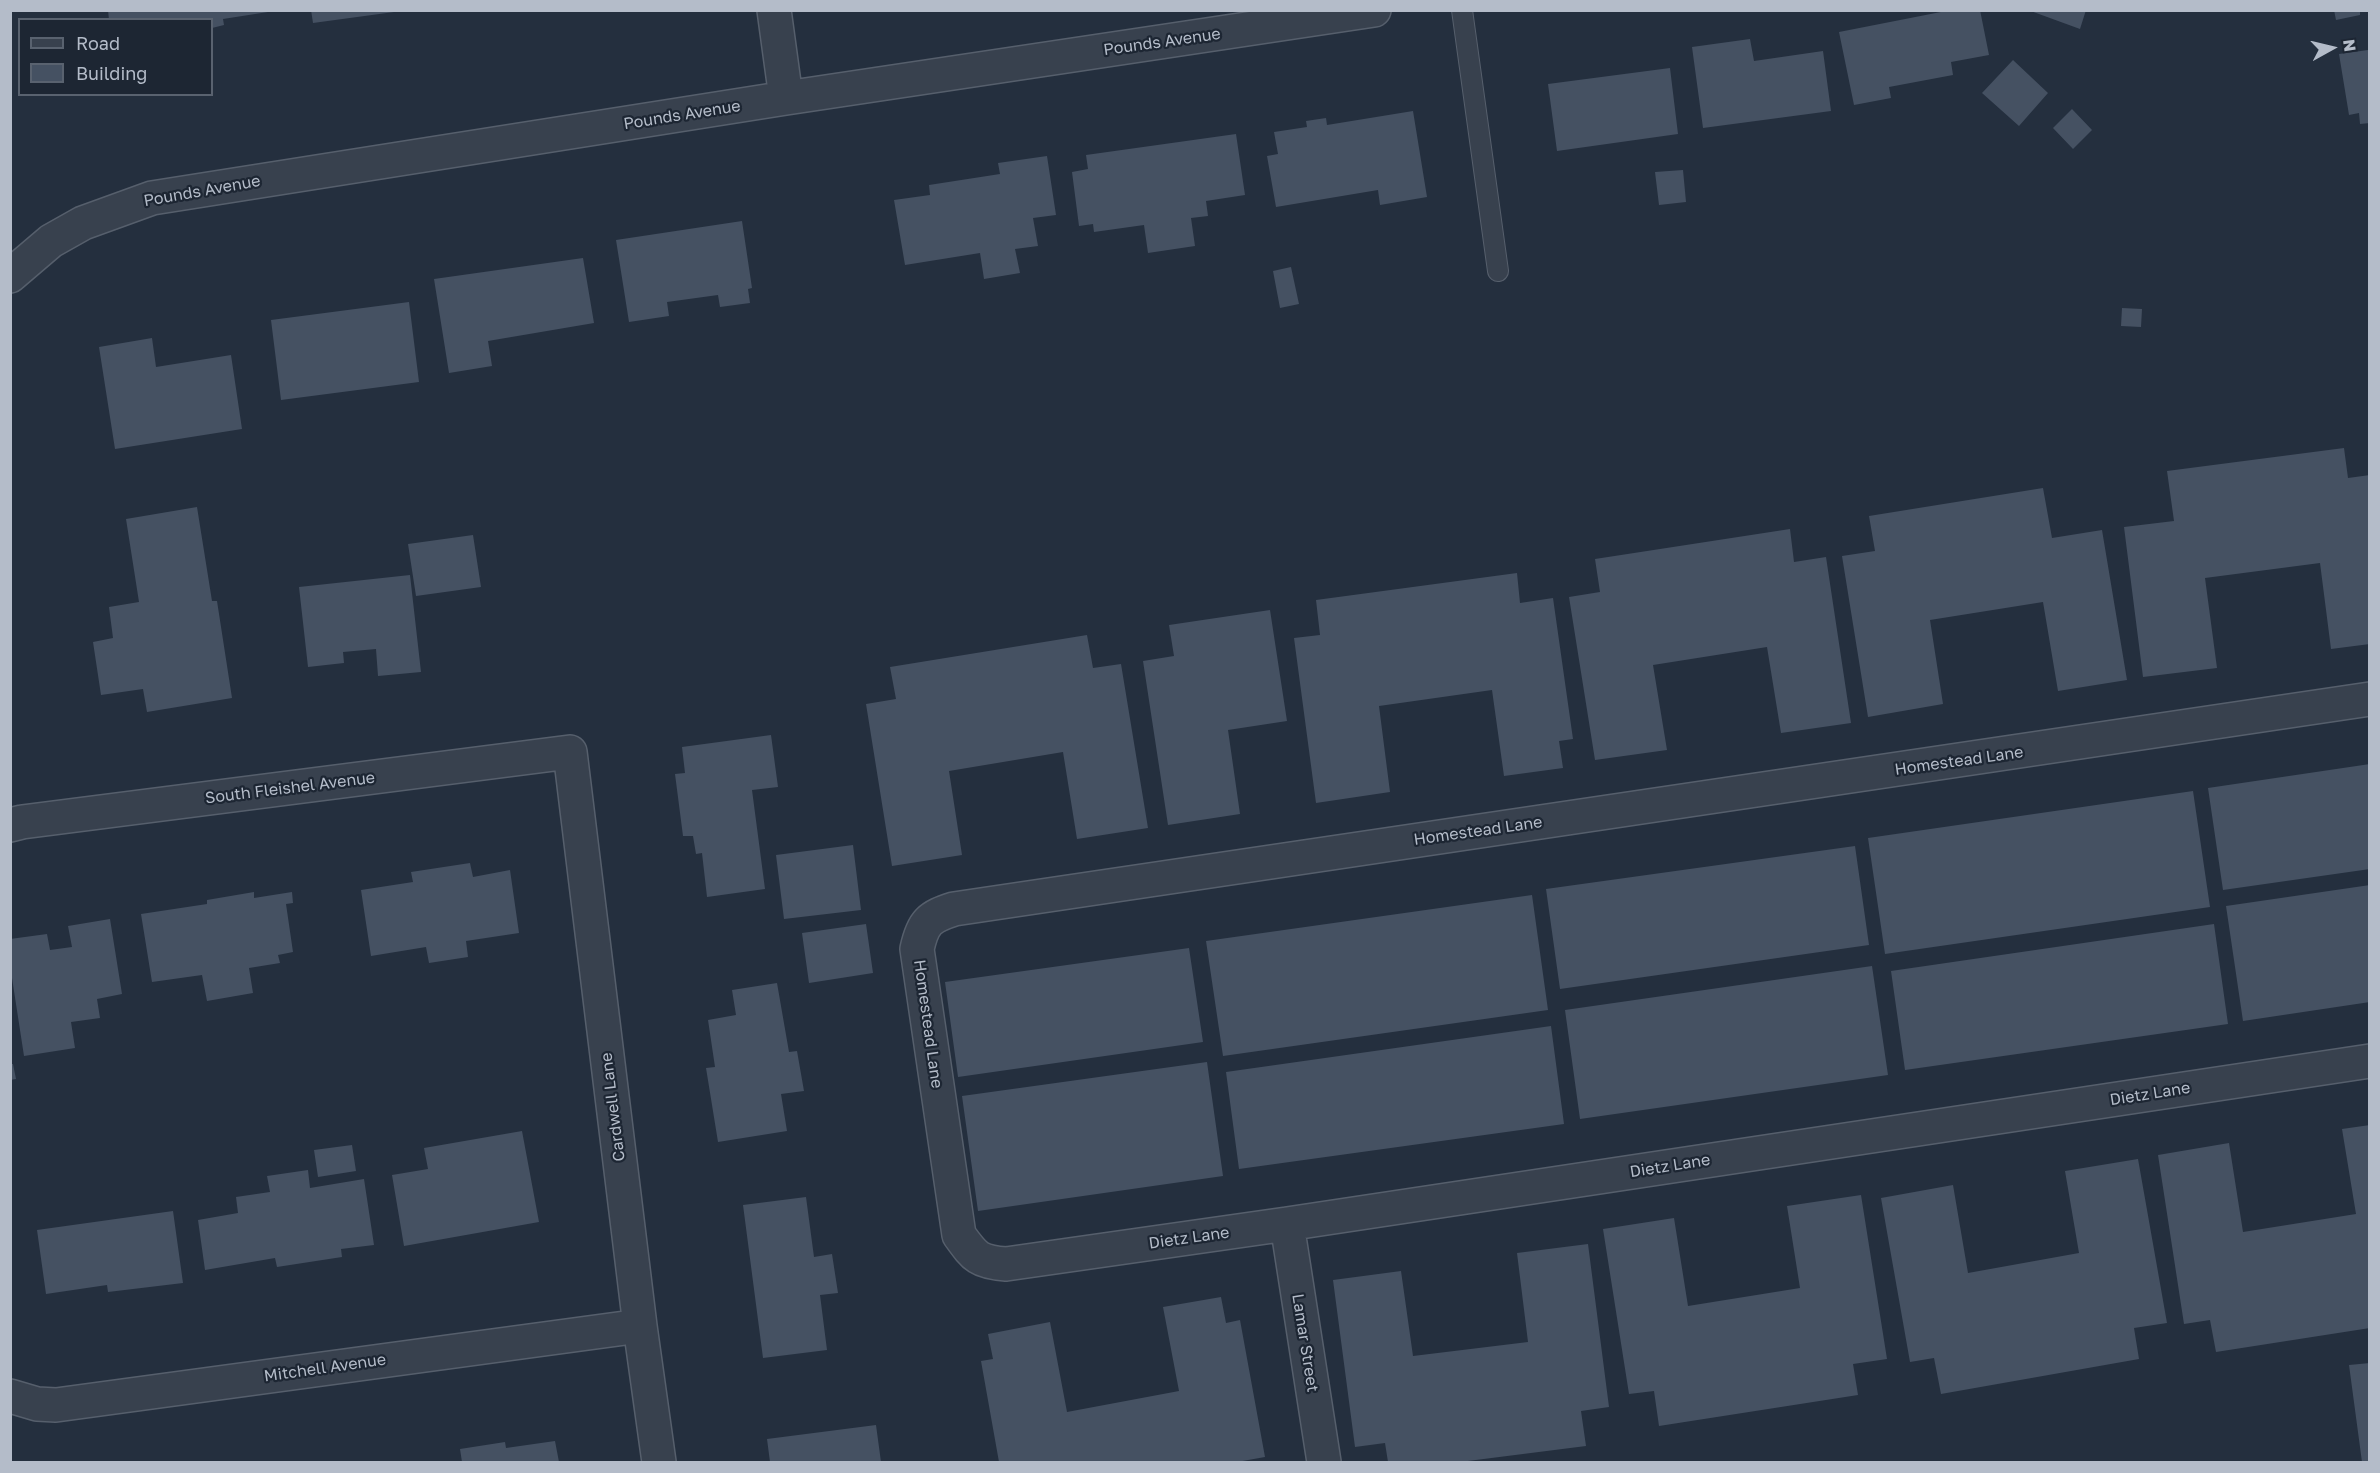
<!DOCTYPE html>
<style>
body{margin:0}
#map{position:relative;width:2380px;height:1473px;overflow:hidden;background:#242f3e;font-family:"Golos Text",sans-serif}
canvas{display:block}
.frame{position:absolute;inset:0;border:12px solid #b4bcc9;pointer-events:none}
.legend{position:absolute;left:18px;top:18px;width:195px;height:78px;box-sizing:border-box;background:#1d2633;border:2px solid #59626f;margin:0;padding:8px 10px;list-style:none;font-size:18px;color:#b4bcc9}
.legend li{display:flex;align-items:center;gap:12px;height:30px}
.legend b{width:30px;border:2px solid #59626f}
.north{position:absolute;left:2302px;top:18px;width:60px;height:60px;-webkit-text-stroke:4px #1d2633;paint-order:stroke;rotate:82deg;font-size:16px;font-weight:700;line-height:24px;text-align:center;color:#b4bcc9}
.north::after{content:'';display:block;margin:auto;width:21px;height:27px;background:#b4bcc9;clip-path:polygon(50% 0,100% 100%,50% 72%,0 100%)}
</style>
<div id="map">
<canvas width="2380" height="1473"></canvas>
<div class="frame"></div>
<ul class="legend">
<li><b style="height:8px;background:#38414e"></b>Road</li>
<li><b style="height:16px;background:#455162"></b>Building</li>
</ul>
<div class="north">N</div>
</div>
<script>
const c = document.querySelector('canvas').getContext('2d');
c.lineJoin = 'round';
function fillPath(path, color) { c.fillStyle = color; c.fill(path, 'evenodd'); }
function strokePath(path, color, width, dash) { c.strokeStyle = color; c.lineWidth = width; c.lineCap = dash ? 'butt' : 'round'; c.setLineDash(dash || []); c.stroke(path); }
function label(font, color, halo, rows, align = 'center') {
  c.font = font + ' "Golos Text",sans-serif'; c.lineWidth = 4.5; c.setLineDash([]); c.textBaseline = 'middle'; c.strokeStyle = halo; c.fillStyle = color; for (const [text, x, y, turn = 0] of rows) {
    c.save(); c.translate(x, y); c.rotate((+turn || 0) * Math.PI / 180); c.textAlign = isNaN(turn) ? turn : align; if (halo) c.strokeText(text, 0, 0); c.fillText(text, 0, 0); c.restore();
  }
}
const building = new Path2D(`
 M108,10h160v2l-45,7 1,6 -12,3v-8h-103z
 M311,10h83v2l-81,11z
 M1951,10h29l9,45 -38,7 2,13 -64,12 2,11 -37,7 -15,-73z
 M2028,10h58l-6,19z
 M2334,10h26v5l-24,5z
 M1750,39l4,22 69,-10 8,60 -128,17 -11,-81z
 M2368,50l2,73 -10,1 -1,-11 -10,2 -10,-61z
 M2013,60l35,33 -29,33 -37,-33z
 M1670,68l8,66 -121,17 -9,-67z
 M2072,109l20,21 -19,19 -20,-21z
 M1413,111l14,86 -47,8 -2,-15 -102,17 -9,-51 11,-2 -4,-22 33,-5 -1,-6 20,-3 1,7z
 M1236,134l9,61 -39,6 2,15 -17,2 4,28 -47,7 -4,-28 -50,7 -1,-8 -14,2 -7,-54 16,-3 -2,-14z
 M1047,156l9,59 -23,3 5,28 -23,3 5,24 -36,6 -4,-26 -75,12 -11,-65 36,-5 -1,-10 71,-11 -2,-11z
 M1683,170l3,32 -27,3 -4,-33z
 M742,221l10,67 -4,1 2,14 -30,4 -2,-12 -51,7 2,14 -40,6 -13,-82z
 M583,258l11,65 -106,18 4,25 -43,7 -15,-94z
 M1291,267l8,37 -19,4 -7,-37z
 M409,302l10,80 -138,18 -10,-80z
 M2122,308l20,1 -1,18 -20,-1z
 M152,338l4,29 75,-12 11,74 -127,20 -16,-102z
 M2344,448l4,30 22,-3v169l-39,5 -11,-86 -115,15 12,90 -74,9 -19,-150 50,-6 -7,-50z
 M2043,488l9,50 50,-8 25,150 -69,11 -15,-89 -113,18 13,84 -75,13 -26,-161 33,-5 -6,-35z
 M197,507l15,94h5l15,97 -85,14 -4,-23 -42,6 -8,-53 20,-4 -4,-31 30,-5 -13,-83z
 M1790,529l4,33 32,-5 25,166 -70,10 -14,-86 -114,18 14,85 -72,10 -26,-163 31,-5 -5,-33z
 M473,535l8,52 -65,9 -8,-52z
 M1517,573l3,30 33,-5 20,141 -14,2 4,27 -59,8 -12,-86 -113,16 11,86 -74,11 -22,-165 26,-3 -4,-35z
 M410,575l11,97 -43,4 -2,-27 -33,3 1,11 -36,4 -9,-80z
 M1270,610l17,111 -59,9 12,84 -72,11 -25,-164 31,-5 -5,-31z
 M1087,635l6,33 28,-4 27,164 -71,11 -14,-87 -114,19 13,84 -70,11 -26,-162 30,-5 -6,-32z
 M771,735l7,52 -26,3 13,99 -58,8 -5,-44 -6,1 -3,-18h-10l-8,-62 10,-1 -3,-26z
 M2370,764v105l-147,21 -15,-102z
 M2193,791l17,116 -325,47 -17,-116z
 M853,845l8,65 -77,9 -8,-64z
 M1855,846l14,99 -309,44 -14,-100z
 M470,863l3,14 37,-7 9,63 -53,8 2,16 -39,6 -3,-16 -55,9 -10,-66 52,-8 -2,-10z
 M2370,885v117l-127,19 -17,-115z
 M254,892v6l38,-6 1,11 -7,1 7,48 -15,3 2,8 -31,5 4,25 -46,8 -5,-26 -50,7 -11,-68 66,-10v-4z
 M1532,895l16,115 -325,46 -17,-115z
 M110,919l12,75 -25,5 3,19 -29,4 4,26 -51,8 -14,-91v-26l37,-5 3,16 22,-3 -4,-21z
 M866,924l7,49 -64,10 -7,-50z
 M2214,924l14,100 -323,46 -14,-99z
 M1189,948l14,94 -245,35 -13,-95z
 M1872,966l16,109 -308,44 -15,-109z
 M777,983l12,69 8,-1 7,40 -23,3 6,37 -69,11 -12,-74 9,-1 -7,-47 28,-5 -4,-25z
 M1551,1026l13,98 -325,45 -13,-97z
 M1207,1062l16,114 -245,35 -16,-115z
 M10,1064h3l3,15 -6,1z
 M2370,1125v203l-154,24 -6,-32 -26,4 -26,-169 71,-12 14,89 113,-18 -14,-85z
 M522,1131l17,91 -135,24 -12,-71 36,-6 -4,-21z
 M352,1145l4,26 -38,6 -4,-27z
 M2138,1159l29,164 -33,5 5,31 -198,35 -7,-36 -24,4 -29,-164 72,-13 15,88 111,-20 -14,-82z
 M308,1170l2,18 54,-9 10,66 -33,4 1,8 -65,10 -2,-9 -70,12 -7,-50 40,-7 -2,-16 34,-5 -3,-16z
 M1861,1195l26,164 -34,5 5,31 -199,31 -5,-35 -25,3 -26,-165 71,-11 14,88 112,-18 -13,-82z
 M806,1197l8,60 18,-3 6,39 -18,2 7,55 -64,8 -20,-153z
 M173,1211l10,72 -75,9 -1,-7 -61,9 -9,-64z
 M1588,1244l21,163 -28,4 5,35 -126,16h-72l-3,-19 -30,4 -22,-167 68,-9 12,85 115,-14 -11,-89z
 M1221,1297l5,26 14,-3 25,137 -28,5h-238l-18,-101 12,-2 -5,-25 62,-12 17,90 112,-21 -16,-84z
 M2370,1363v99h-8l-13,-97z
 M876,1425l5,37h-111l-3,-23z
 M555,1441l4,21h-97l-2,-13 45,-7 1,6z`);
const service = new Path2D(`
 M1462,10l36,261`);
const minor = new Path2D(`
 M774,10l12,88
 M10,276l41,-35 32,-18 69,-25 634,-100 588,-88
 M2370,699l-1416,210c-25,8 -31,13 -37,40l42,286c16,22 19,27 47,29l281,-40 1083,-163
 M10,825l12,-3 548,-70 70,574 19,136
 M1287,1224l37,238
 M10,1396l27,8 19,1 584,-79`);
const streetNames = [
 ["Pounds Avenue",1162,42,-8],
 ["Pounds Avenue",682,115,-9],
 ["Pounds Avenue",202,191,-10],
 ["Homestead Lane",1959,761,-8],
 ["South Fleishel Avenue",290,788,-7],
 ["Homestead Lane",1478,831,-8],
 ["Homestead Lane",928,1024,82],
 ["Dietz Lane",2150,1094,-9],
 ["Cardwell Lane",613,1107,-97],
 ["Dietz Lane",1670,1166,-9],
 ["Dietz Lane",1189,1238,-8],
 ["Lamar Street",1305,1343,81],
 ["Mitchell Avenue",325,1368,-8]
];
fillPath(building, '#455162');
strokePath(service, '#565f6c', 22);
strokePath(minor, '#565f6c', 36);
strokePath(service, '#38414e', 20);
strokePath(minor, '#38414e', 33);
label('16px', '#b4bcc9', '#1d2633', streetNames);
</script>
